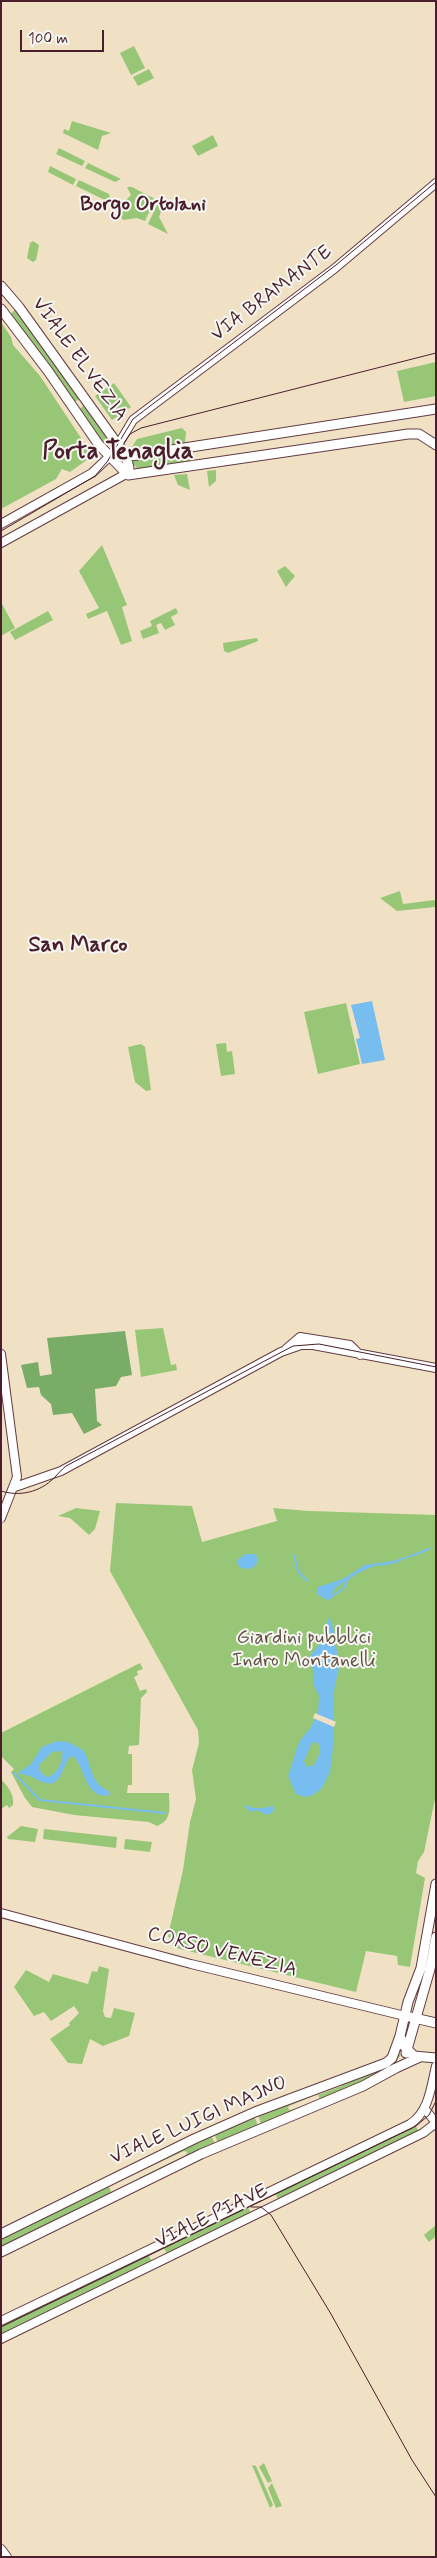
<!DOCTYPE html>
<style>
body{margin:0}
#map{position:relative;width:437px;height:2558px;overflow:hidden;background:#f0e1c5;font-family:Mynerve,sans-serif}
canvas{display:block}
.frame{position:absolute;inset:0;border:2px solid #4a1f2b;pointer-events:none}
.scale{position:absolute;left:20px;top:30px;width:84px;height:22px;box-sizing:border-box;border:2px solid #4a1f2b;border-top:0;padding-left:6px;font-size:15px;line-height:18px;white-space:nowrap;color:#4a1f2b;-webkit-text-stroke:4px #f6f6f2;paint-order:stroke}
</style>
<div id="map">
<canvas width="437" height="2558"></canvas>
<div class="frame"></div>
<div class="scale">100 m</div>
</div>
<script>
const c = document.querySelector('canvas').getContext('2d');
c.lineJoin = 'round';
function fillPath(path, color) { c.fillStyle = color; c.fill(path, 'evenodd'); }
function strokePath(path, color, width, dash) { c.strokeStyle = color; c.lineWidth = width; c.lineCap = dash ? 'butt' : 'round'; c.setLineDash(dash || []); c.stroke(path); }
function label(font, color, halo, rows, align = 'center') {
  c.font = font + ' Mynerve,sans-serif'; c.lineWidth = 4; c.setLineDash([]); c.textBaseline = 'middle'; c.strokeStyle = halo; c.fillStyle = color; for (const [text, x, y, turn = 0] of rows) {
    c.save(); c.translate(x, y); c.rotate((+turn || 0) * Math.PI / 180); c.textAlign = isNaN(turn) ? turn : align; if (halo) c.strokeText(text, 0, 0); c.fillText(text, 0, 0); c.restore();
  }
}
const green = new Path2D(`
 M134,46l11,22 -14,7 -11,-22z
 M149,69l5,9 -16,8 -5,-9z
 M72,121l39,12 -9,3 -4,14 -35,-17 1,-4 5,2z
 M213,135l5,11 -20,10 -6,-10z
 M59,148l26,13 -3,5 -26,-12z
 M88,163l33,16 -6,3 -30,-14z
 M50,166l26,13 -3,6 -25,-13z
 M79,180l30,14 2,9 -35,-17z
 M127,187h5l23,12 -10,22 -8,-3 -14,2 -3,-4 3,-13 8,-8z
 M162,200l3,1 -6,16 9,17 -20,-10 11,-23z
 M33,241l6,4 -3,15 -3,2 -6,-4 3,-15z
 M16,308l64,91 -6,3 -63,-88z
 M1,322l10,15 2,8 27,31 41,62 -1,5 8,5 2,6 -2,5 -18,13 -8,-3 -6,10 -55,30z
 M436,362v34l-32,6 -7,-31z
 M114,383l17,24 -19,13 -17,-24z
 M84,405l23,34 -4,4 -23,-34z
 M182,428l4,4 -1,11 -48,8 -5,-4 5,-8z
 M190,449l1,14 -50,9 -8,-8 -1,-4z
 M216,470v11l-7,6 -2,-16z
 M187,474l3,16 -12,-5 -4,-10z
 M102,545l25,60 -5,2 10,34 -11,4 -14,-34 -19,8 -2,-5 13,-6 -20,-37z
 M285,566l10,10 -9,11 -9,-16z
 M1,602l14,26 -14,8z
 M176,608l2,5 -7,4 4,8 -10,5 -4,-7 -5,2 3,8 -16,6 -3,-8 12,-5 -2,-5z
 M48,611l5,9 -38,20 -5,-8z
 M257,638l1,3 -30,12 -4,-2 -1,-8z
 M400,891l3,13 32,-4v7l-38,4 -17,-13z
 M346,1003l14,61 -42,10 -14,-62z
 M226,1043l1,9 5,-1 3,23 -14,2 -5,-32z
 M141,1044l4,3 6,43 -5,1 -11,-9 -7,-35z
 M163,1328l8,37 5,-1 1,6 -36,7 -6,-47z
 M116,1503l76,3 10,36 75,-21 -4,-13 36,3 127,4v279l-12,58 -6,9 -2,12 9,5 -15,89 -12,-2 -1,-9 -31,-5 -10,41 -180,-44 -8,-12 15,-66 7,-48 6,-23 -4,-29 7,-27 -1,-13 -88,-159z
 M76,1508l24,3 -5,18 -6,6 -19,-17 -12,-2z
 M140,1663l3,6 -6,2 1,4 -4,2 6,14 6,-2 1,3 -6,6 -2,47 -10,1 -1,8h4v31h-4l-1,8h42c0,14 4,27 -12,33l-8,-4 -75,-7 -42,-8 -7,-9 -14,-26 3,-3 -13,-13v-23z
 M1,1779c8,9 13,15 12,26l-4,3 -2,-3 -6,4z
 M21,1826l17,3 -3,13 -27,-3 -1,-2z
 M44,1829l73,8 -1,11 -73,-9z
 M125,1839l27,3 -2,10 -26,-3z
 M99,1966l10,3 -6,42 2,6 6,1 3,-10 21,5 -6,23 -26,10 -13,-7 -8,25 -14,-1 -18,-24 20,-14 -1,-2 10,-10 -5,-7 -23,15 -7,-9 -10,4 -20,-29 12,-17 23,12 4,-8 35,10 4,-13 5,1z
 M398,2053l3,2c-18,25 -54,33 -81,44l-2,-4 24,-9 -1,-2z
 M305,2097l1,2 -17,7 -1,3 3,1 17,-6v2l-47,18 -3,-10z
 M254,2115l4,11 -40,17 -4,-10z
 M415,2125l4,7 -141,68 -3,-8z
 M211,2135l4,9 -75,36 -1,-2 47,-23 1,-3 -3,-1 -47,22 -2,-3z
 M108,2184l4,10 -111,54v-10z
 M247,2206l4,7 -84,41 -4,-8z
 M436,2225v11l-7,6 -5,-7z
 M148,2254l4,8 -151,73v-10z
 M264,2463l8,18 -4,2 -9,-16z
 M252,2465l4,1 17,39 -3,3z
 M272,2483l10,23 -6,2 -8,-20z`);
const forest = new Path2D(`
 M125,1331l7,44 -11,2 -5,9 -21,3 2,32 5,4 -18,9 -12,-21 -19,2 -2,-11 -10,-9 -2,-8 -12,1 -6,-23 17,-3 2,14 12,-2 -5,-36z`);
const water = new Path2D(`
 M372,1001l13,59 -23,4 -6,-25 4,-1 -9,-33z
 M436,1547l-39,15 -18,2 -19,8 -25,16 -4,9 -4,3 -10,-6 1,-7 25,-8 22,-14 28,-4z
 M246,1554h9l3,4v5l-7,6 -10,-1 -4,-5 1,-4z
 M329,1617l5,13 5,37 -6,28v52l-3,25 -8,16 -9,7 -8,2 -9,-3 -8,-18 11,-34 12,-15 7,-15 1,-16 -6,-12v-14l-4,-13 12,-15zM316,1742l4,4v7l-6,12 -7,2 -3,-6 8,-18z
 M57,1741l11,1 15,8c10,15 6,33 26,41v4c-24,5 -24,-29 -36,-39l-4,2c-12,22 -10,34 -37,19 -5,-3 -11,-2 -14,-4l13,-9 11,-17zM62,1751c2,10 -4,22 -14,26l-7,-4 -2,-8 13,-13z
 M246,1805c7,5 19,3 27,1l1,5 -7,4 -10,-5 -6,2 -7,-6z`);
const pier = new Path2D(`
 M315,1713l21,9 -2,5 -21,-9z`);
const stream = new Path2D(`
 M294,1555l4,17 10,9
 M412,1556l17,-7
 M379,1565l17,-3
 M327,1600l17,-12 4,-9
 M14,1773l26,27 125,13`);
const tertiary = new Path2D(`
 M118,445l15,-25 201,-151 102,-86
 M1,524l91,-51 16,-15
 M1,543l125,-69
 M286,1349l14,-12 50,8 10,10
 M1,1354l16,123 -16,41
 M15,1487l46,-16 220,-119 20,-7h12l123,23
 M1,1913l190,51 214,52
 M425,2109l11,14
 M1,2321l409,-197c19,-12 21,-37 26,-58
 M1,2339l422,-206 13,-10
 M1,2549l6,8`);
const secondary = new Path2D(`
 M1,286l18,21 107,149 3,12 -3,6
 M1,309l47,62 51,74 29,30 280,-41h11l17,11
 M108,458l31,-3 297,-46
 M436,1884l-15,84 -13,34 -8,34 4,10 10,10 22,2
 M410,2017l26,6
 M406,2053l24,-84 6,-32
 M1,2234l193,-95 61,-27 131,-49 6,-5 8,-22
 M1,2252l200,-98 162,-68 33,-18 24,-11`);
const tram = new Path2D(`
 M124,443l6,-9 11,-6 295,-75
 M1,531l94,-55 12,-14 26,-43 203,-154 100,-83
 M1,1491c19,6 39,1 53,-13 4,-4 7,-8 12,-12l227,-120 26,-2 117,23
 M251,2207h10l10,8 60,99 81,146 24,37
 M1,2327l415,-201 13,-11 7,-14`);
const streetNames = [
 ["VIA BRAMANTE",272,294,-37],
 ["VIALE ELVEZIA",79,360,54],
 ["CORSO VENEZIA",222,1953,14],
 ["VIALE LUIGI MAJNO",199,2121,-24],
 ["VIALE PIAVE",212,2217,-26]
];
const parkNames = [
 ["Giardini pubblici",304,1639],
 ["Indro Montanelli",304,1662]
];
const neighbourhoodNames = [
 ["Borgo Ortolani",143,206]
];
const quarterNames = [
 ["San Marco",78,946]
];
const districtNames = [
 ["Porta Tenaglia",118,453]
];
fillPath(green, '#97c776');
fillPath(forest, '#79ac67');
fillPath(water, '#78bdef');
fillPath(pier, '#f0e1c5');
strokePath(stream, '#78bdef', 2);
strokePath(tertiary, '#633c42', 10);
strokePath(secondary, '#633c42', 11);
strokePath(tertiary, '#fff', 8);
strokePath(secondary, '#fff', 9);
strokePath(tram, '#4a1f2b', 1);
label('20px', '#4a1f2b', '#f6f6f2', streetNames);
label('20px', '#615142', '#f6f6f2', parkNames);
label('bold 21px', '#4a1f2b', '#f6f6f2', neighbourhoodNames);
label('bold 22px', '#4a1f2b', '#f6f6f2', quarterNames);
label('bold 25px', '#4a1f2b', '#f6f6f2', districtNames);
</script>
